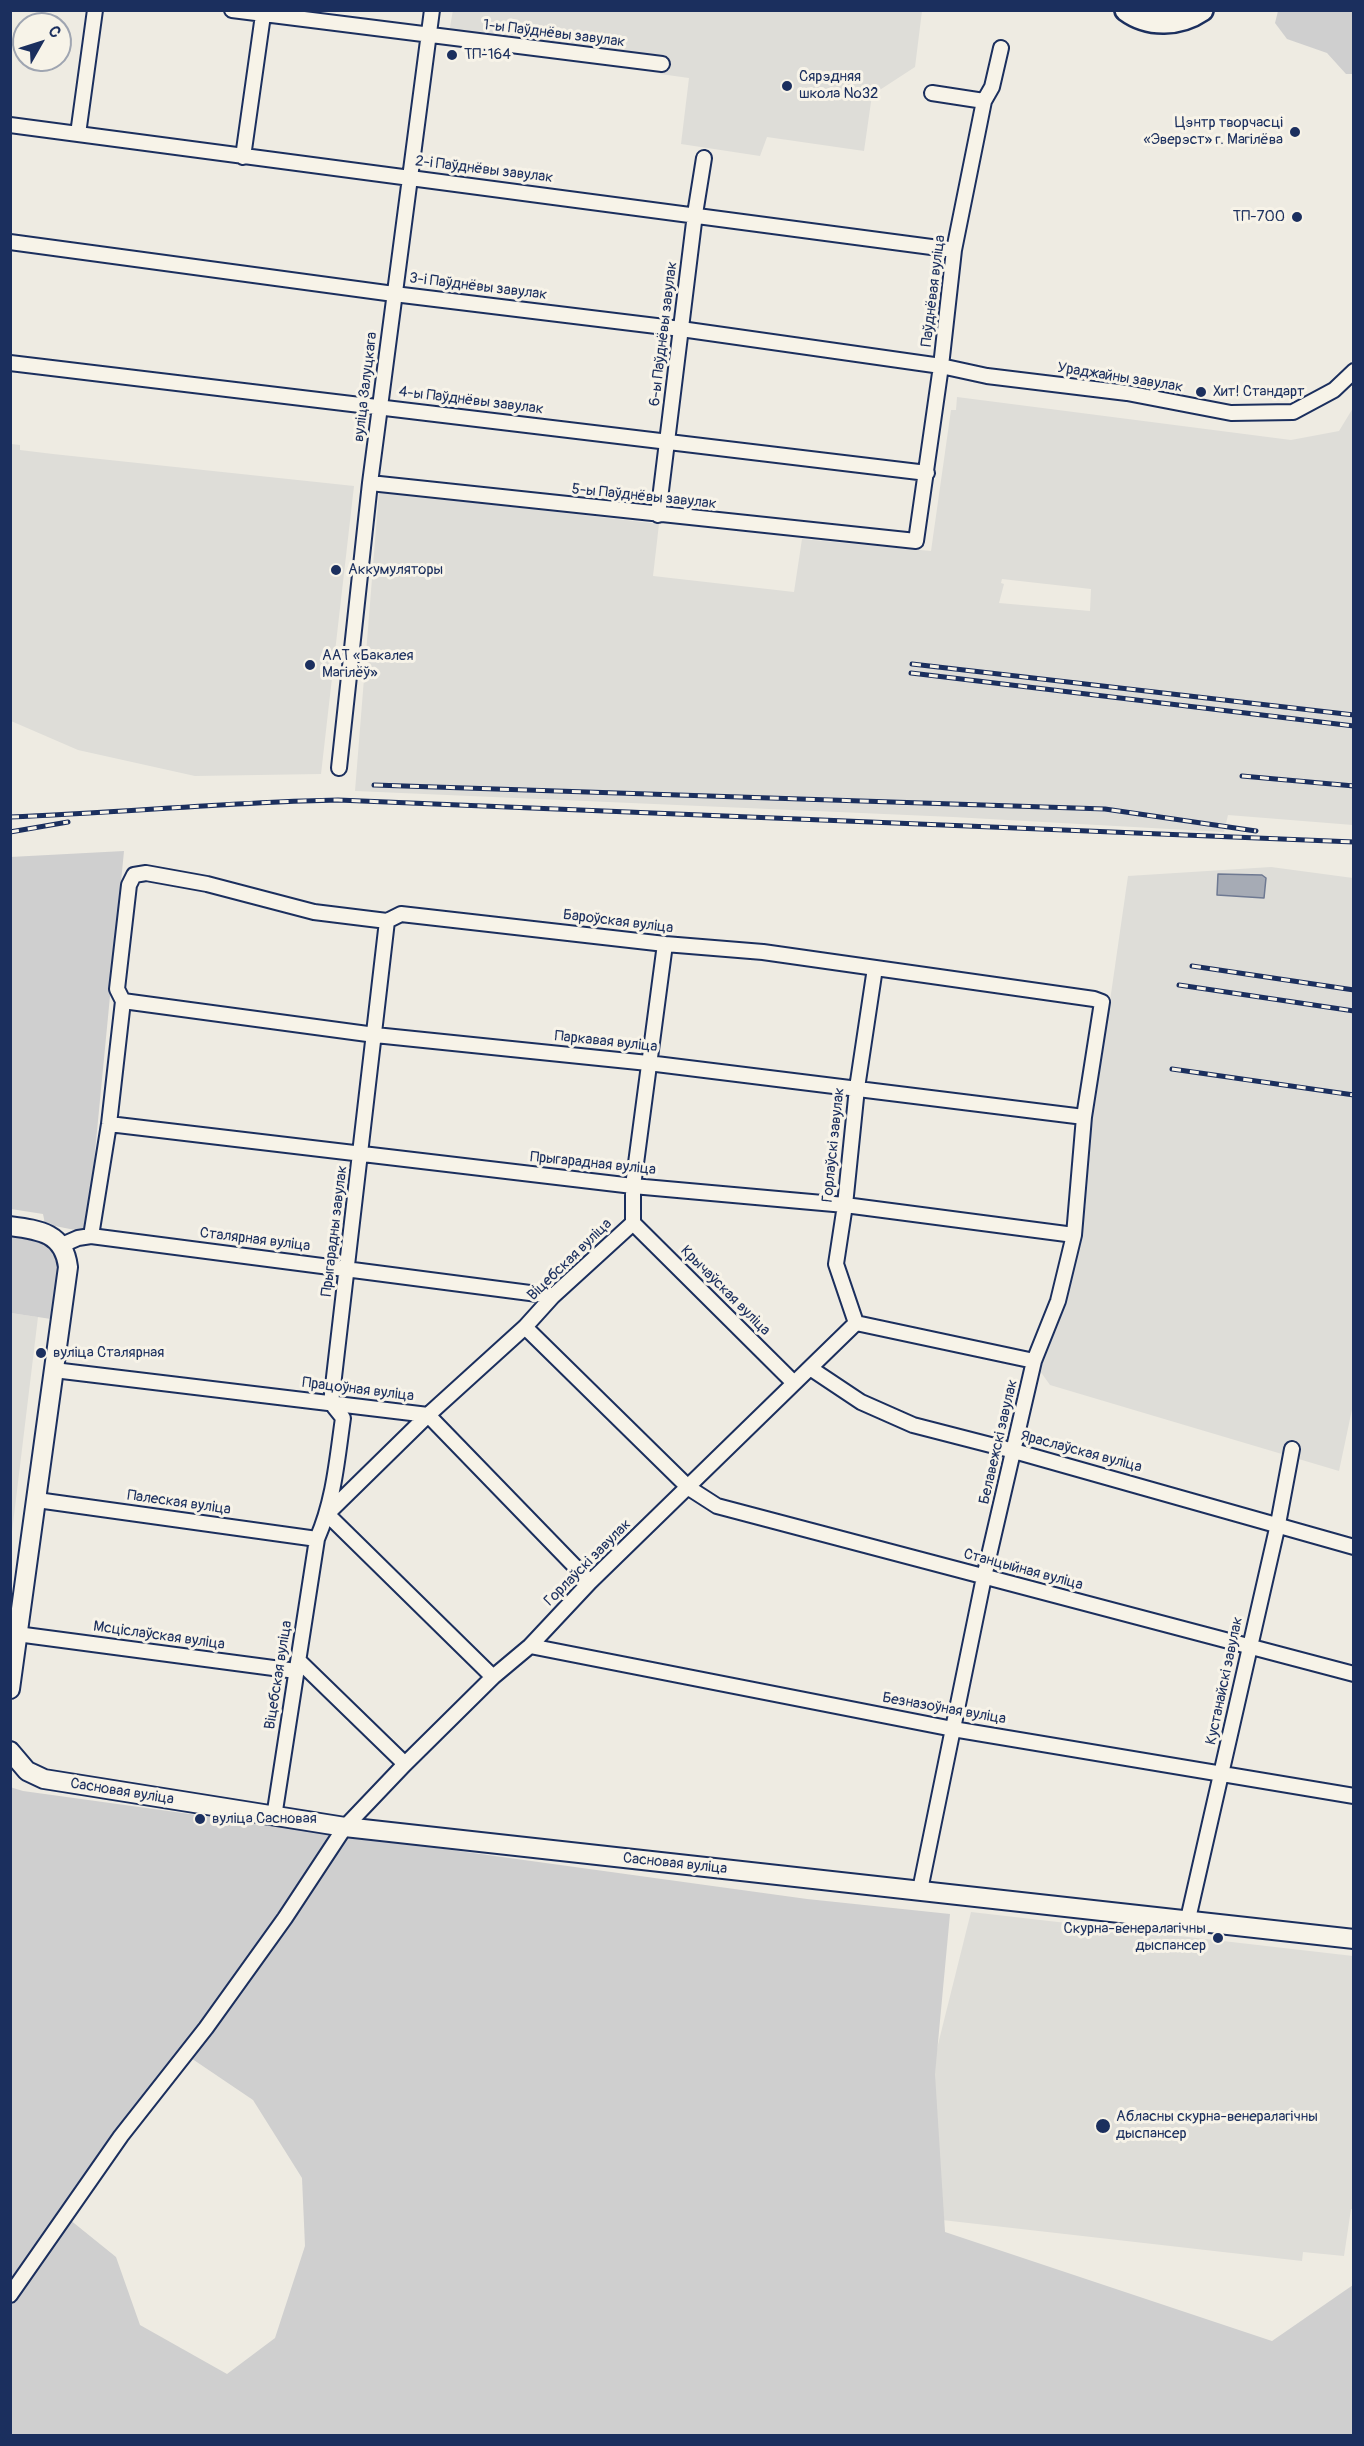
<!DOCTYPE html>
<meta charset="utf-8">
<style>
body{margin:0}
#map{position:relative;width:1364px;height:2446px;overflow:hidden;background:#eeebe2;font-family:Pangolin,sans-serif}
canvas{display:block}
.frame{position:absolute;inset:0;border:12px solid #1b2f5e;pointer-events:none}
.north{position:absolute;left:12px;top:12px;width:60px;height:60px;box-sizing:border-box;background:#f7f3e8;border:2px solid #9fa5b1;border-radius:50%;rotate:51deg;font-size:16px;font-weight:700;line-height:24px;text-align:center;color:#1b2f5e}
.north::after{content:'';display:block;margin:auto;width:21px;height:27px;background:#1b2f5e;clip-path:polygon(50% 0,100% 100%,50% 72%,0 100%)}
</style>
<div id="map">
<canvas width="1364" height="2446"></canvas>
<div class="frame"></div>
<div class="north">С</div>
</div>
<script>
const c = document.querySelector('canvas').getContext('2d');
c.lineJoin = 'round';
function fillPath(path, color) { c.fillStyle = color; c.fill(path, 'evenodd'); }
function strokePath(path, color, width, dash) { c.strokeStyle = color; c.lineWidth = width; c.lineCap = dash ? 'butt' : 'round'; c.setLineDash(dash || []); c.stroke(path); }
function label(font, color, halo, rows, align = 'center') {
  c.font = font + ' Pangolin,sans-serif'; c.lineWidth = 6; c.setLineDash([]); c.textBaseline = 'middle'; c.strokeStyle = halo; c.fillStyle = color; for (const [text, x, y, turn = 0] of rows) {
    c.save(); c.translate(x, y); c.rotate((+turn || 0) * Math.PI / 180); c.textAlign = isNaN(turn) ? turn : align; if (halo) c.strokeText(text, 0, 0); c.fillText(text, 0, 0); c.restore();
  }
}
const built = new Path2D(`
 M453,10l469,1 -7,56 -43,28 -8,56 -97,-14 -7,19 -79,-12 8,-66 -29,-4 3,-17 -214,-24z
 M957,397l334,43 48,-9 14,-23v417l-125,-10 -4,17 -271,-15 -598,-26 24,-300 280,33 -6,52 141,16 8,-53 129,12 20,-141h5zM1002,579l89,10 -1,22 -91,-8 5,-19 -3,-1z
 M11,444l9,1v5l33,4 301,32 -33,288 -126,2 -117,-26 -67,-29z
 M1271,867l82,11 1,522 -15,71 -289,-86 -10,-14 32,-147 14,-18 -4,-11 46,-319z
 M11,1313l27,4 -27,223z
 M971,1912l382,44 1,253h-3l-7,47 -41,-4 -1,9 -395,-45v-47z`);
const green = new Path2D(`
 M1278,11h75v63h-7l-19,-21 -40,-14 -12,-16z
 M124,851l-35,363 -5,15 -4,2 -35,-7 -2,-10 -32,-5 -1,-352z
 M11,1232c63,9 50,37 40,87l-40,-6z
 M10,1787l13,4 784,108 143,15 -15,160 10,158 327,109 81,-56v150h-1342zM182,2052l71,48 49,78 3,68 -30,92 -48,36 -87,-49 -24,-68 -52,-42z`);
const water = new Path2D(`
 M1218,874l44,1 4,3 -2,20 -47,-3z`);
const street = new Path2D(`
 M232,10l430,54
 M932,93l52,8
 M10,125c315,43 630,81 944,125
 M78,134l17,-124
 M243,157l20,-142
 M10,242l384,52 287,35 260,37 46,10 140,17 104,20 62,-1 41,-22 20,-19
 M10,363l917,110
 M370,483l546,58 25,-175 13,-116 30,-149 8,-14 9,-39
 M658,515l37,-301 9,-56
 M339,768l31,-285 62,-473
 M123,1001l252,34 273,28 436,54
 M109,1124l524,62 212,19 229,30
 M633,1223l161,160
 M91,1236l18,-112 14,-123 -6,-12 12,-104 5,-10 12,-2 61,11 107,28 73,9 14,-7 264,30 98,8 331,47 8,3 -18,115 -10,118 -16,66 -24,60 -50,216 -64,313
 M62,1245l16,-7 13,-2 462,60
 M856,1323l-20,-59 9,-59 12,-117 18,-120
 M856,1323l178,38
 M525,1327l164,161 28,18 637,168
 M810,1368l51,34 52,23 101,26 340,96
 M54,1370l374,45 162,167
 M37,1500l280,39
 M17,1634l279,37
 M530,1646l423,83 401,67
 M299,1661l106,103
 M493,1677l-166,-163 101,-99 97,-88 28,-31 80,-73v-37l32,-242
 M274,1817l43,-278c17,-39 20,-79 26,-121l-12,-15 56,-482
 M1188,1919l90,-395 14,-75
 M10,2295l111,-159 85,-108 79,-110 60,-91 60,-63 88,-87 37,-31 60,-64 266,-259`);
const secondary = new Path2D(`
 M10,1226c30,4 54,7 58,41l-58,422
 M10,1751l17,20 17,8 301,48 1009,112`);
const primary = new Path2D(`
 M1126,10c23,17 54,15 76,0`);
const rail = new Path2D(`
 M912,664l442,51
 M911,673l443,53
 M1242,776l112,10
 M374,785l731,24 151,22
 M10,817c110,-4 219,-15 328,-17l1016,42
 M10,832l58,-10
 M1192,966l162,24
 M1179,985l175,26
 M1172,1069l182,26`);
const markers = [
 [452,55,6,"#1b2f5e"],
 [787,86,6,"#1b2f5e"],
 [1295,132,6,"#1b2f5e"],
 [1297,217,6,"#1b2f5e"],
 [1201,392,6,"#1b2f5e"],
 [336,570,6,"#1b2f5e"],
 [310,665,6,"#1b2f5e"],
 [41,1353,6,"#1b2f5e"],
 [200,1819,6,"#1b2f5e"],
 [1218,1938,6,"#1b2f5e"],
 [1103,2126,8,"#1b2f5e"]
];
const streetNames = [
 ["1-ы Паўднёвы завулак",554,34,7],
 ["2-і Паўднёвы завулак",484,170,7],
 ["3-і Паўднёвы завулак",478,287,7],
 ["Паўднёвая вуліца",934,291,-83],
 ["6-ы Паўднёвы завулак",664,334,-83],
 ["Ураджайны завулак",1120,378,9],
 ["вуліца Залуцкага",366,387,-83],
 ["4-ы Паўднёвы завулак",471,401,7],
 ["5-ы Паўднёвы завулак",644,497,6],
 ["Бароўская вуліца",618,922,7],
 ["Паркавая вуліца",606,1042,6],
 ["Горлаўскі завулак",834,1145,-84],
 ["Прыгарадная вуліца",593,1164,6],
 ["Прыгарадны завулак",335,1231,-83],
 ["Сталярная вуліца",255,1240,7],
 ["Віцебская вуліца",570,1260,-44],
 ["Крычаўская вуліца",725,1291,45],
 ["Працоўная вуліца",358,1390,7],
 ["Белавежскі завулак",999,1442,-77],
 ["Яраслаўская вуліца",1081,1452,15],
 ["Палеская вуліца",179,1503,8],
 ["Горлаўскі завулак",588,1563,-45],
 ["Станцыйная вуліца",1023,1570,15],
 ["Мсціслаўская вуліца",159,1636,8],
 ["Віцебская вуліца",279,1675,-81],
 ["Кустанайскі завулак",1225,1681,-78],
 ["Безназоўная вуліца",944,1709,10],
 ["Сасновая вуліца",122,1792,9],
 ["Сасновая вуліца",675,1864,6]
];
const poiNames = [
 ["ТП-164",464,55],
 ["Сярэдняя",799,77],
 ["школа №32",799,94],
 ["Цэнтр творчасці",1283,123,"right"],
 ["«Эверэст» г. Магілёва",1283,140,"right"],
 ["ТП-700",1285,217,"right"],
 ["Хит! Стандарт",1213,392],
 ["Аккумуляторы",348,570],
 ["ААТ «Бакалея",322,656],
 ["Магілёў»",322,673],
 ["вуліца Сталярная",53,1353],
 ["вуліца Сасновая",212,1819],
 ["Скурна-венералагічны",1206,1929,"right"],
 ["дыспансер",1206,1946,"right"],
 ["Абласны скурна-венералагічны",1116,2117],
 ["дыспансер",1116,2134]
];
fillPath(built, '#deddd8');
fillPath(green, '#cfcfcf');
fillPath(water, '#a6abb5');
strokePath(water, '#6e7992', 1.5);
strokePath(street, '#1b2f5e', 18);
strokePath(secondary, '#1b2f5e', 22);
strokePath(primary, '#1b2f5e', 26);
strokePath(street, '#f7f3e8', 14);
strokePath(secondary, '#f7f3e8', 18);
strokePath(primary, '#f7f3e8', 21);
strokePath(rail, '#1b2f5e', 5);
strokePath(rail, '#f7f3e8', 3, [9]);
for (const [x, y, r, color] of markers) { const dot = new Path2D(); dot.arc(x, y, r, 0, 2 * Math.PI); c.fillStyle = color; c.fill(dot); strokePath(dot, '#f7f3e8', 2); }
label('15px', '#1b2f5e', '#f7f3e8', streetNames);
label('15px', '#1b2f5e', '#f7f3e8', poiNames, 'left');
</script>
